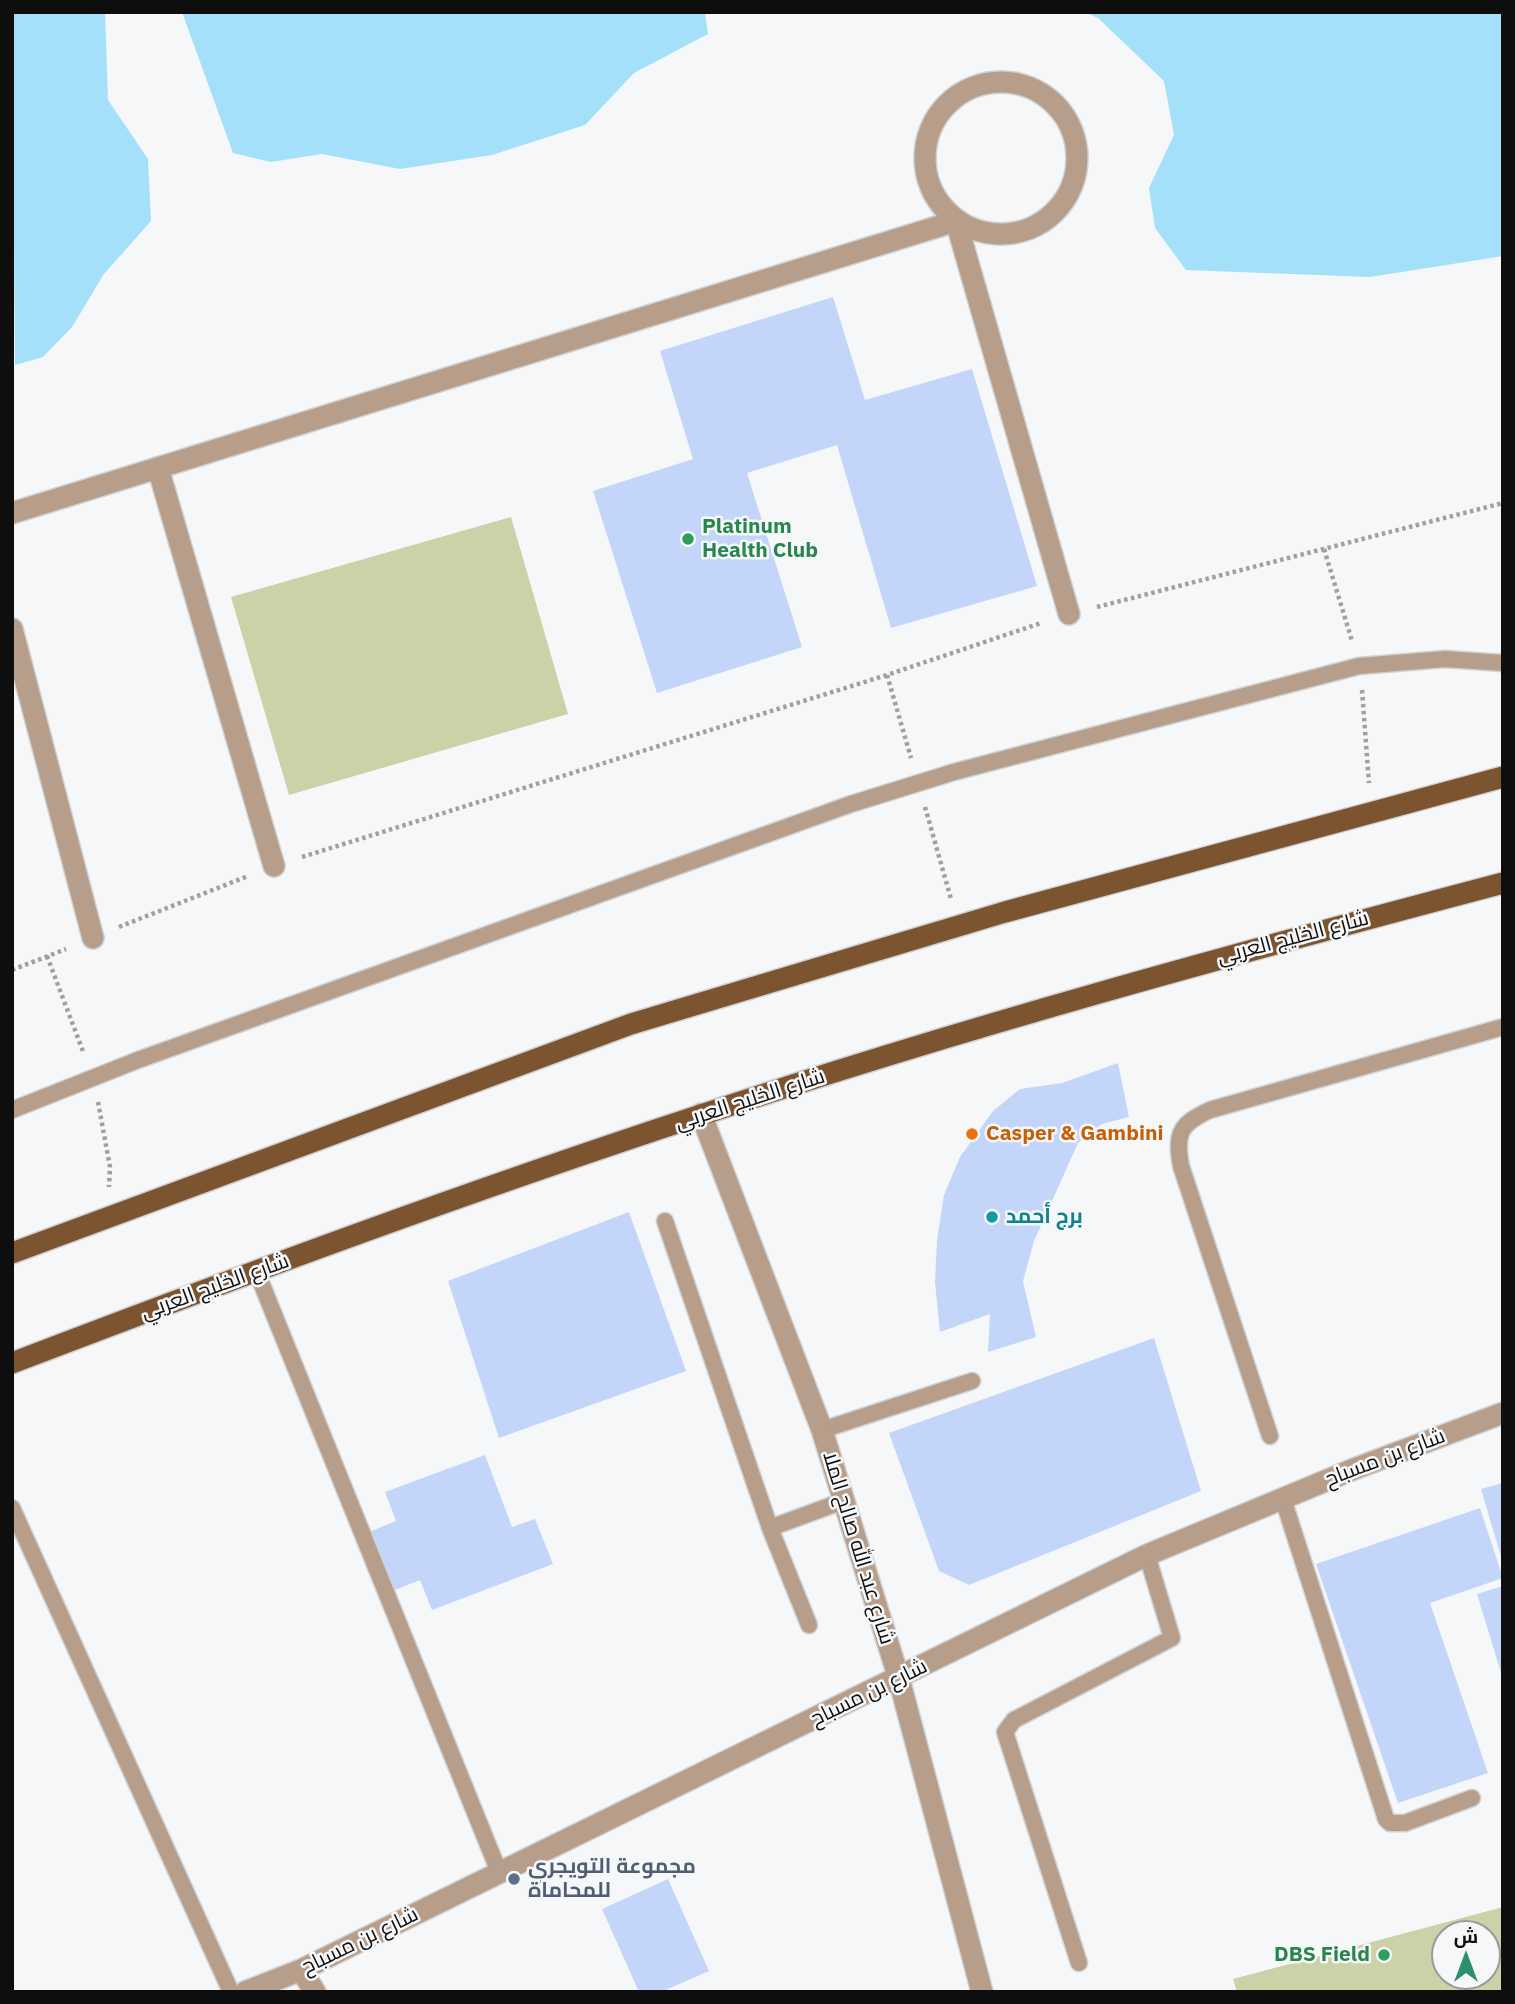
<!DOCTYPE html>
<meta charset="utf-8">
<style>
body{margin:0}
#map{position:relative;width:1515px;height:2004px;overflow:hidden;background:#f6f7f8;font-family:"IBM Plex Sans",Cairo,sans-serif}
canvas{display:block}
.frame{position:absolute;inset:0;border:14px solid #0e0e0e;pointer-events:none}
.north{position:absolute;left:1431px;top:1920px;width:70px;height:70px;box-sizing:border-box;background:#f6f7f8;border:2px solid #999a9a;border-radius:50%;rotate:0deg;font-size:19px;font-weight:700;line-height:28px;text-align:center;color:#0e0e0e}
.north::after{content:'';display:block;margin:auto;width:24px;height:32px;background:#2c906a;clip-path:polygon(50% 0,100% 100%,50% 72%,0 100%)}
</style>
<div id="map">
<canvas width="1515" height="2004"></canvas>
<div class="frame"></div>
<div class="north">ش</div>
</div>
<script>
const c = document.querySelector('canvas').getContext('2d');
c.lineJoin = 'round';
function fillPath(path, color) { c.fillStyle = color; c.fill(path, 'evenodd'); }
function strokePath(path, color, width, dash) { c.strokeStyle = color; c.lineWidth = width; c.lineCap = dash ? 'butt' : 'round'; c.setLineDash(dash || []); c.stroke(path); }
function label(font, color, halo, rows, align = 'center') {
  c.font = font + ' "IBM Plex Sans",Cairo,sans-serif'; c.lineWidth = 5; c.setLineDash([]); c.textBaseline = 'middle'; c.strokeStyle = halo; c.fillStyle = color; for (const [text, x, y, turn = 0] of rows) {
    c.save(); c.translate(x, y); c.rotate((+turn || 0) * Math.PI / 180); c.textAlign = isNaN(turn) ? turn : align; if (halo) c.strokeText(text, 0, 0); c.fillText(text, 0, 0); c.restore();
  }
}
const green = new Path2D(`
 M511,517l57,197 -279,81 -58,-198z
 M1503,1907v85h-266l-4,-13zM1445,1934h42v42h-42z`);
const water = new Path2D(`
 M12,12h93l3,88 40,59 3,62 -47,53 -32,53 -29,30 -28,8z
 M182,12h523l3,22 -74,39 -49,52 -93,30 -92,14 -78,-15 -51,8 -38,-9z
 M1085,12h418v244l-133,21 -184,-7 -31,-42 -6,-40 25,-53 -10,-54 -66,-63z`);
const building = new Path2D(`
 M833,297l32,103 107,-31 65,217 -146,42 -54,-183 -90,28 55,174 -145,46 -64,-202 100,-32 -33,-108z
 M1118,1063l11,54 -27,7 -24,19 -44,98 -11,40 13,56 -48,15 2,-38 -50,18 -5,-50 2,-42 7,-45 16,-38 33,-46 27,-22 42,-6z
 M629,1212l57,159 -187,67 -51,-157z
 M1154,1338l47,153 -232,94 -30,-14 -50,-138z
 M485,1455l27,72 23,-8 18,45 -121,46 -12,-30 -28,11 -23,-59 27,-11 -11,-29z
 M1503,1483v77h-1l-21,-71z
 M1480,1508l23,70 -73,25 58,170 -90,30 -82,-239z
 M1503,1586v90h-1l-25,-82z
 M668,1879l41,92 -48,21h-22l-37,-83z`);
const path = new Path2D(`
 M1324,549l28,92
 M1097,607l406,-104
 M887,675l24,83
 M1362,690l7,93
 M925,807l26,92
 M302,857l585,-182 154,-52
 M119,927l129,-51
 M47,956l37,98
 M12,970l54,-21
 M98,1102l12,65 -1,20`);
const lane = new Path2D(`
 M12,1110l126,-50 713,-256 103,-32 405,-106 86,-7 58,4
 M665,1221l105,307 39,97
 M256,1270l243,602
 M822,1430l150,-49
 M1270,1436l-89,-270c-6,-33 -1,-42 29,-56l293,-83
 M1283,1499l103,320 4,4h15l67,-25
 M12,1508l219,484
 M770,1528l73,-27
 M1079,1963l-74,-231 9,-12 158,-82 -25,-83`);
const street = new Path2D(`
 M925 158a76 76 0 1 1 152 0a76 76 0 1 1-152 0Z
 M158,468l116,398
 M12,513l944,-292 113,393
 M12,629l81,309
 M701,1114l121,316 77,249 83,313
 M301,1970l14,22
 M245,1992l56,-22 846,-415 207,-86 149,-56`);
const primary = new Path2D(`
 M12,1253l619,-229 374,-112 498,-135
 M12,1363c228,-87 457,-172 689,-248 264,-88 533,-161 802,-232`);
const markers = [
 [688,539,7,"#2e9e5b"],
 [972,1134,7,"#e8710a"],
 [992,1217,7,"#0f9aa8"],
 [514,1879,7,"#5c6f8a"],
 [1384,1955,7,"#2e9e5b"]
];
const leisureNames = [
 ["Platinum",702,527],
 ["Health Club",702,551],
 ["DBS Field",1370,1955,"right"]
];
const streetNames = [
 ["شارع الخليج العربي",1293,938,-15],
 ["شارع الخليج العربي",750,1100,-18],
 ["شارع الخليج العربي",215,1287,-20],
 ["شارع بن مسباح",1385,1458,-21],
 ["شارع عبد الله صالح الملا",858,1548,73],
 ["شارع بن مسباح",869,1693,-26],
 ["شارع بن مسباح",360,1941,-26]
];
const foodNames = [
 ["Casper & Gambini",986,1134]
];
const cultureNames = [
 ["برج أحمد",1006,1217]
];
const serviceNames = [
 ["مجموعة التويجري",528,1867],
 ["للمحاماة",528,1891]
];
fillPath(green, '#ccd2a7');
fillPath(water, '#a4e0f9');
fillPath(building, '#c3d6f9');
strokePath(lane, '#d1d2d3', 19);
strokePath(street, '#d1d2d3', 24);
strokePath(primary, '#d1d2d3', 24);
strokePath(path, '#a0a0a1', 4.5, [3.5, 3.5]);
strokePath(lane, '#b69e8a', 16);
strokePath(street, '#b69e8a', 21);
strokePath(primary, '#7d5430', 21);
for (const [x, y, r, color] of markers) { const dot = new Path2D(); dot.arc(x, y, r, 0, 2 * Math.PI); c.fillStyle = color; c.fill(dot); strokePath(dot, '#f6f7f8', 2.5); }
label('bold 21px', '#27864d', '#f6f7f8', leisureNames, 'left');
label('21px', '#0e0e0e', '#f6f7f8', streetNames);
label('bold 21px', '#c56008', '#f6f7f8', foodNames, 'left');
label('bold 21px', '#0d838f', '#f6f7f8', cultureNames, 'left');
label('bold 21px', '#4e5e75', '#f6f7f8', serviceNames, 'left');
</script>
